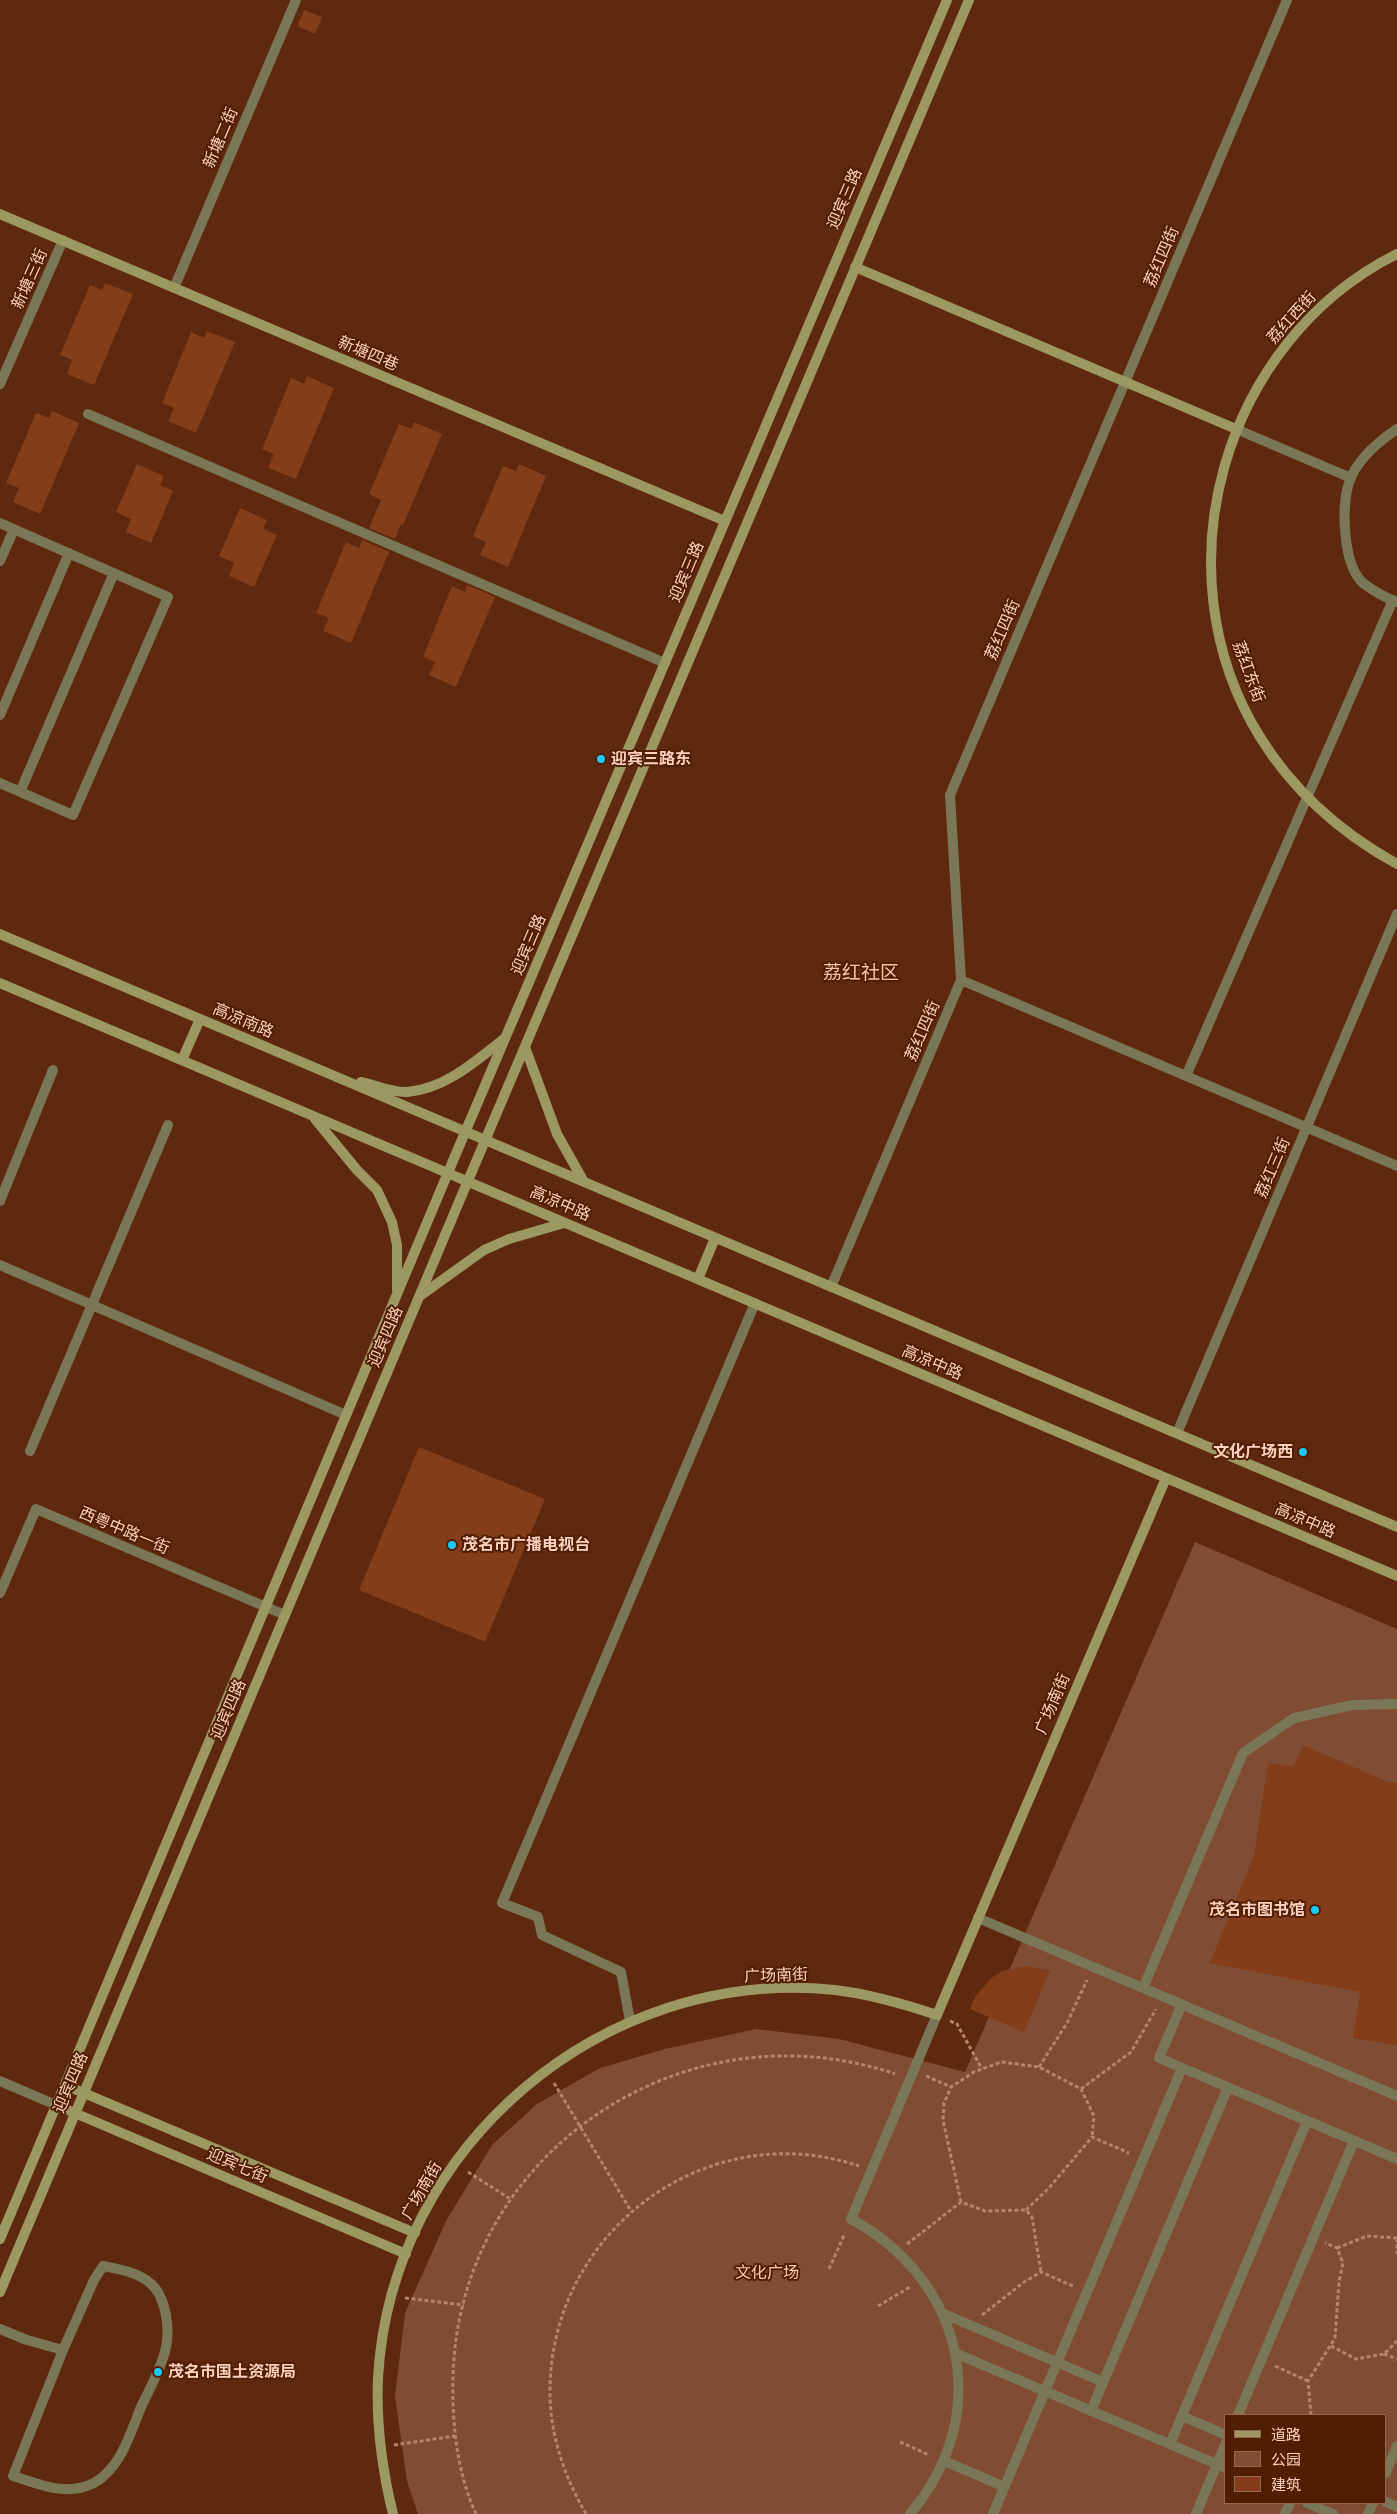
<!DOCTYPE html>
<meta charset="utf-8">
<style>
body{margin:0}
#map{position:relative;width:1397px;height:2514px;overflow:hidden;background:#5e290e;font-family:"Noto Sans","Noto Sans SC",sans-serif}
canvas{display:block}
.legend{position:absolute;left:1224px;top:2414px;width:162px;height:90px;box-sizing:border-box;background:#521e02;border:1px solid #96664e;margin:0;padding:6px 9px;list-style:none;font-size:15px;color:#fcd1bf}
.legend li{display:flex;align-items:center;gap:10px;height:25px}
.legend b{width:25px;border:1px solid #96664e}
</style>
<div id="map">
<canvas width="1397" height="2514"></canvas>
<ul class="legend">
<li><b style="height:6px;background:#9c9862"></b>道路</li>
<li><b style="height:14px;background:#804c34"></b>公园</li>
<li><b style="height:14px;background:#833d19"></b>建筑</li>
</ul>
</div>
<script>
const c = document.querySelector('canvas').getContext('2d');
c.lineJoin = 'round';
function fillPath(path, color) { c.fillStyle = color; c.fill(path, 'evenodd'); }
function strokePath(path, color, width, dash) { c.strokeStyle = color; c.lineWidth = width; c.lineCap = dash ? 'butt' : 'round'; c.setLineDash(dash || []); c.stroke(path); }
function label(font, color, halo, rows, align = 'center') {
  c.font = font + ' "Noto Sans","Noto Sans SC",sans-serif'; c.lineWidth = 4; c.setLineDash([]); c.textBaseline = 'middle'; c.strokeStyle = halo; c.fillStyle = color; for (const [text, x, y, turn = 0] of rows) {
    c.save(); c.translate(x, y); c.rotate((+turn || 0) * Math.PI / 180); c.textAlign = isNaN(turn) ? turn : align; if (halo) c.strokeText(text, 0, 0); c.fillText(text, 0, 0); c.restore();
  }
}
const green = new Path2D(`
 M1195,1542l202,87v885h-979l-11,-33 -12,-85 10,-83 41,-92 46,-76 45,-41 63,-36 65,-19 91,-20 83,10 126,33zM1226,2415h160v88h-160z`);
const building = new Path2D(`
 M304,10l18,7 -7,17 -18,-8z
 M105,283l28,11 -39,91 -27,-11 5,-14 -12,-5 30,-70 12,5z
 M207,331l28,11 -39,91 -28,-12 6,-13 -12,-5 29,-71 13,6z
 M307,376l27,12 -38,91 -28,-11 6,-14 -12,-5 29,-71 13,6z
 M52,411l27,12 -39,91 -27,-12 6,-14 -13,-5 30,-70 13,5z
 M414,422l28,12 -39,91 -2,-1 -6,15 -26,-11 12,-28 -12,-6 30,-70 12,5z
 M137,464l27,12 -4,9 13,6 -22,52 -25,-11 5,-13 -15,-7z
 M519,464l27,12 -38,91 -28,-12 6,-13 -13,-6 30,-70 13,5z
 M240,508l27,12 -4,9 14,6 -23,52 -25,-11 5,-13 -15,-7z
 M362,540l27,12 -38,91 -28,-12 6,-13 -13,-5 30,-71 13,6z
 M467,585l28,12 -39,90 -27,-12 6,-13 -12,-5 29,-71 13,6z
 M419,1447l126,52 -60,143 -126,-52z
 M1303,1745l85,37 9,1v262l-44,-7 7,-46 -150,-29 44,-107 14,-93 25,3z
 M1026,1966l24,4 -26,62 -54,-23 5,-12 16,-19 12,-7z`);
const path = new Path2D(`
 M950,2021l7,3 25,45
 M1039,2067l28,-44 20,-43
 M926,2076l25,11
 M554,2083l77,128
 M1081,2089l50,-37 25,-43
 M468,2172l44,28
 M961,2202l-18,-82 1,-17 7,-16 23,-15 27,-10 38,5 42,22 13,27 -2,21
 M1026,2210l23,-22 43,-51 37,16
 M1397,2238v16
 M907,2244l54,-42 24,9 41,-1 6,7 9,55
 M1337,2248l30,-12 30,2
 M829,2269l16,-36
 M405,2298l59,7
 M878,2306l32,-19
 M982,2315l42,-33 17,-10 32,14
 M1331,2346l25,13 28,-5 13,-13
 M1384,2354l13,5
 M1275,2366l33,15
 M1311,2415l-3,-34 27,-43 4,-56 4,-19 -6,-15 -12,-5
 M900,2442l29,13
 M394,2445l61,-9
 M476,2514c-19,-41 -24,-90 -23,-135 4,-226 231,-377 442,-305
 M586,2514c-21,-36 -35,-76 -36,-118 -3,-162 155,-282 309,-230`);
const lane = new Path2D(`
 M0,523l168,74 -95,218 -73,-32
 M0,561l14,-32
 M0,715l69,-162
 M20,792l94,-219
 M1186,1076l207,-476
 M0,1201l53,-131
 M0,1265l346,150
 M30,1451l138,-326
 M103,2266c15,3 34,6 47,17 16,13 20,45 16,64 -3,18 -17,43 -25,60 -11,27 -20,61 -47,76 -28,14 -55,1 -81,-7l50,-126 31,-70z
 M0,2329l27,11 36,10`);
const street = new Path2D(`
 M174,288l122,-288
 M0,384l63,-144
 M88,414l577,249
 M1236,429l115,49
 M1397,429c-19,13 -41,31 -48,54 -8,24 -6,82 14,100 9,7 23,15 34,19
 M961,980l436,186
 M831,1287l130,-307 -11,-185 337,-795
 M1177,1433l220,-519
 M0,1593l36,-84 249,106
 M978,1918l419,178
 M1143,1988l100,-235 51,-35 58,-13 45,-1
 M1182,2004l-23,54 238,101
 M630,2021l-9,-49 -79,-37 -4,-18 -36,-14 253,-600
 M0,2081l56,24
 M942,2313l161,69
 M955,2353l271,115
 M1091,2411l137,-324
 M1238,2415l116,-274
 M1182,2416l44,19
 M1170,2444l137,-323
 M944,2461l61,26
 M1386,2473l11,-27
 M1386,2502l11,5
 M1307,2503l26,11
 M910,2514c85,-100 54,-234 -59,-295l86,-204
 M993,2514l189,-446
 M1196,2514l30,-71
 M1285,2514l5,-11
 M1368,2514l5,-11`);
const secondary = new Path2D(`
 M0,214l725,307
 M1397,254c-174,87 -240,317 -137,483 34,55 81,96 137,127
 M855,267l381,162
 M0,934l1397,593
 M0,983l1397,593
 M525,1047l32,87 27,48
 M182,1060l18,-41
 M361,1082c14,3 32,11 46,10 38,-3 69,-31 98,-54
 M315,1119l42,51 20,20 15,32 5,23v45
 M698,1279l17,-41
 M420,1296l64,-46 25,-11 55,-16
 M65,2085l350,148
 M56,2105l350,149
 M0,2239l455,-1083 492,-1156
 M0,2292l456,-1083 513,-1209
 M393,2514c-11,-45 -17,-90 -15,-136 13,-233 226,-412 457,-388 35,4 69,14 102,25l229,-537`);
const markers = [
 [601,759,5,"#1acafc"],
 [1303,1452,5,"#1acafc"],
 [452,1545,5,"#1acafc"],
 [1315,1910,5,"#1acafc"],
 [158,2372,5,"#1acafc"]
];
const streetNames = [
 ["新塘二街",221,138,-67],
 ["迎宾三路",845,199,-67],
 ["荔红四街",1162,257,-67],
 ["新塘三街",30,279,-66],
 ["荔红西街",1292,318,-48],
 ["新塘四巷",368,354,23],
 ["迎宾三路",687,572,-67],
 ["荔红四街",1003,630,-67],
 ["荔红东街",1248,672,70],
 ["迎宾三路",529,945,-67],
 ["高凉南路",243,1021,23],
 ["荔红四街",923,1031,-67],
 ["荔红三街",1273,1168,-67],
 ["高凉中路",560,1204,23],
 ["迎宾四路",386,1337,-67],
 ["高凉中路",932,1363,23],
 ["高凉中路",1305,1521,23],
 ["西粤中路一街",124,1531,23],
 ["广场南街",1053,1704,-67],
 ["迎宾四路",229,1710,-67],
 ["广场南街",776,1976,-2],
 ["迎宾四路",71,2083,-67],
 ["迎宾七街",237,2166,23],
 ["广场南街",422,2191,-60]
];
const poiNames = [
 ["迎宾三路东",611,759],
 ["文化广场西",1293,1452,"right"],
 ["茂名市广播电视台",462,1545],
 ["茂名市图书馆",1305,1910,"right"],
 ["茂名市国土资源局",168,2372]
];
const parkNames = [
 ["文化广场",767,2273]
];
const quarterNames = [
 ["荔红社区",861,974]
];
fillPath(green, '#804c34');
fillPath(building, '#833d19');
strokePath(path, '#b4846e', 3, [4, 2.5]);
strokePath(lane, '#797756', 10);
strokePath(street, '#797756', 10);
strokePath(secondary, '#9c9862', 10);
for (const [x, y, r, color] of markers) { const dot = new Path2D(); dot.arc(x, y, r, 0, 2 * Math.PI); c.fillStyle = color; c.fill(dot); strokePath(dot, '#521e02', 2); }
label('16px', '#fcd1bf', '#521e02', streetNames);
label('bold 16px', '#fcd1bf', '#521e02', poiNames, 'left');
label('16px', '#f9cab5', '#521e02', parkNames);
label('19px', '#f5c3ae', '#521e02', quarterNames);
</script>
